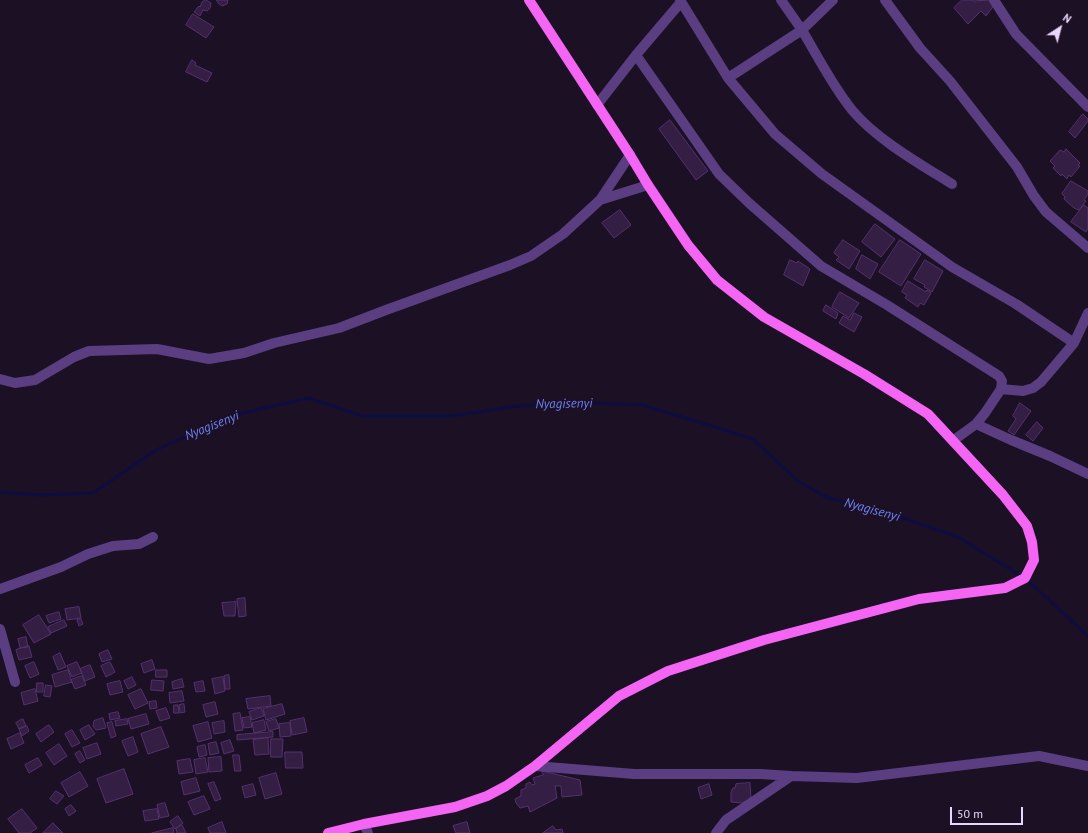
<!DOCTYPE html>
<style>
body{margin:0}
#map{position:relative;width:1088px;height:833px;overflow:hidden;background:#1c1025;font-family:"PT Sans",sans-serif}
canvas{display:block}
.north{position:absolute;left:1040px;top:8px;width:40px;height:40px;-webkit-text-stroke:3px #1c1025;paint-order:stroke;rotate:36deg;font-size:11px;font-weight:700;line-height:16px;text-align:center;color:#e9d6fc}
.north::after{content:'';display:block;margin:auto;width:14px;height:18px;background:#e9d6fc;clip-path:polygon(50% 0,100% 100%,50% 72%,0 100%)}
.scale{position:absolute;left:950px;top:807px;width:73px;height:18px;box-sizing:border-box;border:2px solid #e9d6fc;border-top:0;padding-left:5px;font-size:12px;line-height:14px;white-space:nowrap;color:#e9d6fc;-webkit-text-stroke:3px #1c1025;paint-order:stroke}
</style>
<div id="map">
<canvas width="1088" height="833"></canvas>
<div class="north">N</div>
<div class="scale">50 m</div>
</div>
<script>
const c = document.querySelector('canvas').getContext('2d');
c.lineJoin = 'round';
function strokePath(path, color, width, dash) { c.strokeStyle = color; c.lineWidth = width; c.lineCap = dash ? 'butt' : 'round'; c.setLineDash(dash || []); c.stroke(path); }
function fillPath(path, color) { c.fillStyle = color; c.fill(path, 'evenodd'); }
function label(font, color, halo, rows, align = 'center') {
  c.font = font + ' "PT Sans",sans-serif'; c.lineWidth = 3.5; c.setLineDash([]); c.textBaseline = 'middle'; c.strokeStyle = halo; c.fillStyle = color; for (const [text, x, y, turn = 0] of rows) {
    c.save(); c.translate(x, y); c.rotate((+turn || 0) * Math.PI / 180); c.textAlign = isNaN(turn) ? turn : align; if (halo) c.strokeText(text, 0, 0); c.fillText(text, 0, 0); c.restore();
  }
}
const stream = new Path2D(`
 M0,492l39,3 54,-2 63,-43 78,-35 75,-17 53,18h89l67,-10 75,-3 49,2 57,17 54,17 45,42 28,16 71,19 61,21 67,41 63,58`);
const building = new Path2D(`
 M206,0l5,3 -1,5 -3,3 -4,-1 -3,6 -6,-4 5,-6 1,1 2,-5z
 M217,0h11l-1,4 -5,2 -4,-3z
 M962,0h10l1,1 16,-1 6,4 -9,12 -5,-5 -13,13 -14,-16z
 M193,14l21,13 -8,11 -20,-13z
 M192,60l4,3 -1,2 17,8 -5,9 -21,-10z
 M1083,114l5,5v2l-13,17 -6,-6z
 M670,120l38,51 -12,9 -37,-51z
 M1066,149l14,14 -2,2 2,1 -9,11 -2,-2 -2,4 -5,-5 -1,2 -8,-8 2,-2 -5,-5 10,-11 4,2z
 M1071,181l17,10v3l-4,6 2,1 -7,9 -5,-2 -10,-9 1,-2 -3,-3z
 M1084,205l4,3v20l-2,4 -15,-10z
 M620,210l11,15 -17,13 -12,-15z
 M875,224l20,15 -14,18 -19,-15z
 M843,240l17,11 -11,18 -13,-9 3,-3 -5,-4z
 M900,240l21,14 -20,32 -22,-14z
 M862,255l16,9 -8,15 -14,-10z
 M790,260l7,3 1,-2 12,8 -7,17 -19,-11z
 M925,260l18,11 -11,21 -8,-5 1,-2 -11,-6z
 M908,281l18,11 1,-2 4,3 -7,12 -4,-2 -2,4 -13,-9 2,-3 -5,-3z
 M840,292l19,11 -10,15 -17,-11z
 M826,305l12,8 -2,6 -13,-8z
 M854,313l8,4 -8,15 -15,-9 4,-7 7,4z
 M1020,403l11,8 -17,24 -6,-4 8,-12 -3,-3z
 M1037,422l6,6 -10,13 -7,-6z
 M245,598l1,18 -7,1 -2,-18z
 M236,602l-1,14h-11l-2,-13z
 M79,607l2,11 -14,2 -2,-11z
 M59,612l2,7 -12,4 -3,-7z
 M39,615l12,19 -17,9 -11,-18z
 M81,619l2,5 -4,2 -2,-6z
 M64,620l3,6 -16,7 -3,-6z
 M26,637l2,10 -8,1 -2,-9z
 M29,646l3,11 -13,3 -3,-10z
 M108,650l4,9 -10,3 -3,-8z
 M60,653l6,14 -8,3 -5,-13z
 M152,660l3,9 -11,4 -3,-9z
 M34,662l5,12 -9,4 -5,-12z
 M77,662l5,11 -10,4 -5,-11z
 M110,662l5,10 -9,5 -5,-11z
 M90,665l5,12 -10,4 -5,-12z
 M68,670l4,12 -17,5 -3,-12z
 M156,670h11v7h-11z
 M229,675l1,14h-5l-1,-13z
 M82,676l4,9 -11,4 -4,-9z
 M132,677l4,8 -8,4 -4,-8z
 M223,677l2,14 -10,3 -3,-15z
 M182,679l2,8 -11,2 -1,-7z
 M152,680l12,1 -1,10 -12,-1z
 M120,681l3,11 -13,3 -3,-11z
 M203,681l2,10 -9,1 -2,-9z
 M37,683h6v9h-6z
 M46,685l6,1 -2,11 -6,-1z
 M35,689l3,12 -14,4 -3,-12z
 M141,689l7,14 -13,6 -7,-14z
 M182,691l2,10 -14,2 -1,-10z
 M270,696l1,10 -23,3 -2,-10z
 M156,701l1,7 -7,1 -1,-7z
 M215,702l3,12 -12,3 -3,-12z
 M184,704l1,8 -5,1 -1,-8z
 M282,704l3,10 -19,6 -3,-11z
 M174,705h4l1,8h-5z
 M166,708l4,10 -10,3 -4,-10z
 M261,708l3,8 -12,4 -3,-8z
 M118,712l2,6 -10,2 -1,-6z
 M240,713l3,17 -8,1 -2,-17z
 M146,714l3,10 -18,5 -3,-10z
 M250,717l2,10 -8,1 -2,-10z
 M103,718l3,10 -10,2 -3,-4 1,-5z
 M304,718l3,14 -15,3 -2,-14z
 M22,719h1l3,7 -7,3 -3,-6z
 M127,719l1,5 -12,2 -1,-5z
 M276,719l3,9 -10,3 -3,-9z
 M264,720l2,10 -12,3 -2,-10z
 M224,721l1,11 -11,2 -2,-11z
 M112,722l4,14 -5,2 -4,-15z
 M208,722l4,16 -14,4 -5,-16z
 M290,723l1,13 -11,1 -1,-13z
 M49,725l5,7 -13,10 -5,-8z
 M89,725l6,9 -10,6 -5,-10z
 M27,726l2,5 -7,5 -3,-7z
 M161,727l8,20 -21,7 -7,-20z
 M72,730l8,13 -8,4 -7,-13z
 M273,732v5l-36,3v-5z
 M20,733l4,10 -13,6 -4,-10z
 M133,737l5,15 -10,4 -6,-15z
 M268,738l1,16 -14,1 -2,-15z
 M271,739h12l-1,18h-11z
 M230,740l4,11 -10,3 -3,-11z
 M216,742l3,11 -9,2 -2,-11z
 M97,743l4,11 -14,5 -4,-11z
 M59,744l8,12 -13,9 -8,-12z
 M205,745l2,10 -8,2 -2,-10z
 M80,751l5,9 -5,3 -5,-9z
 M285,752h17l1,16h-17z
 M233,755h6l2,16h-6z
 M221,757l1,14 -13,1 -1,-14z
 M38,758l4,7 -13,8 -4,-8z
 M205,758l3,14 -12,2 -2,-14z
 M190,759l3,13 -14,2 -2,-13z
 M124,769l9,25 -27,9 -9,-24z
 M542,771l38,9 2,15 -20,2 -1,-11h-6l2,12 -27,14 -2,-6 -8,2 -4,-5 -1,-4 6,-3v-6l5,-2v-4l4,-2 2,3 3,-1 -2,-6 10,-3z
 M80,772l8,14 -19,11 -8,-14z
 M276,773l6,21 -17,5 -6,-21z
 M196,778l4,13 -16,4 -3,-13z
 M214,782l7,17 -6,2 -7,-17z
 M750,783l1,16 -9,4 -11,-1v-10l2,-4h2l1,-4z
 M253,784l3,11 -11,3 -3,-11z
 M709,784l3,11 -11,4 -3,-11z
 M56,791l8,5 -7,8 -7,-5z
 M204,796l6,13 -16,6 -6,-13z
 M165,803l4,13 -9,2 -3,-13z
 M71,805l5,6 -7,5 -4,-7z
 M22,809l15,19 -7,5h-11l-11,-14z
 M157,809l2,10 -14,2 -2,-10z
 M178,816l5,7 -8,6 -5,-7z
 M222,822l4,11h-16l-2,-5z
 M467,822l3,11h-14l-3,-7z
 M53,823l10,10h-20z
 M182,825l4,8h-9l-1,-4z
 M553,826l3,4 6,-1 1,4h-20z
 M173,828l1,5h-22z`);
const minor = new Path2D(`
 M680,0l48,78 47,56 47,40 130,93 64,37 58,39
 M781,0c7,10 14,20 21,30 16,27 30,55 50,80 24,29 68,54 100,74
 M885,0l35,48 30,33 67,86 17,29 12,16 42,36
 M994,0l22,34 72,73
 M636,55l83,119 30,29 72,63 66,39 112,71 3,5 -1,8 -16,24 -9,11 -22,16
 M728,78l74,-48 31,-30
 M597,105l39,-50 45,-53
 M600,200l48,-15
 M0,379l15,4 20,-3 39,-23 15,-6 68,-2 52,10 35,-6 30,-10 65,-15 47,-18 124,-45 21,-9 32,-22 37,-34 30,-45
 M1001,389l22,2 10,-3 8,-6 33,-39 14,-30
 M976,424l35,16 39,16 38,18
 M0,589l61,-22 27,-13 25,-8 26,-2 14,-7
 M0,629l15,53
 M535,766l99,8h127l30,2 66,2 182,-22 49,10
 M364,824l4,9
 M716,833l10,-13 65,-44`);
const major = new Path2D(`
 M328,833l36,-9 91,-17 32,-11 19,-10 29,-20 84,-70 49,-25 96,-31 155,-41 86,-11 20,-10 9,-18 -2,-18 -5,-16 -24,-31 -75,-81 -64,-40 -100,-57 -47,-37 -29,-35 -40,-60 -18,-30 -101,-155`);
const waterNames = [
 ["Nyagisenyi",564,404,-1],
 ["Nyagisenyi",212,426,-22],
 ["Nyagisenyi",872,510,15]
];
strokePath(stream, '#0e0d41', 3);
fillPath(building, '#341e44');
strokePath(building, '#55316f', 1);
strokePath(minor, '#5a3e81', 10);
strokePath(major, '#f565f4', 10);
label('italic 13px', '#6b81f6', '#1c1025', waterNames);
</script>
